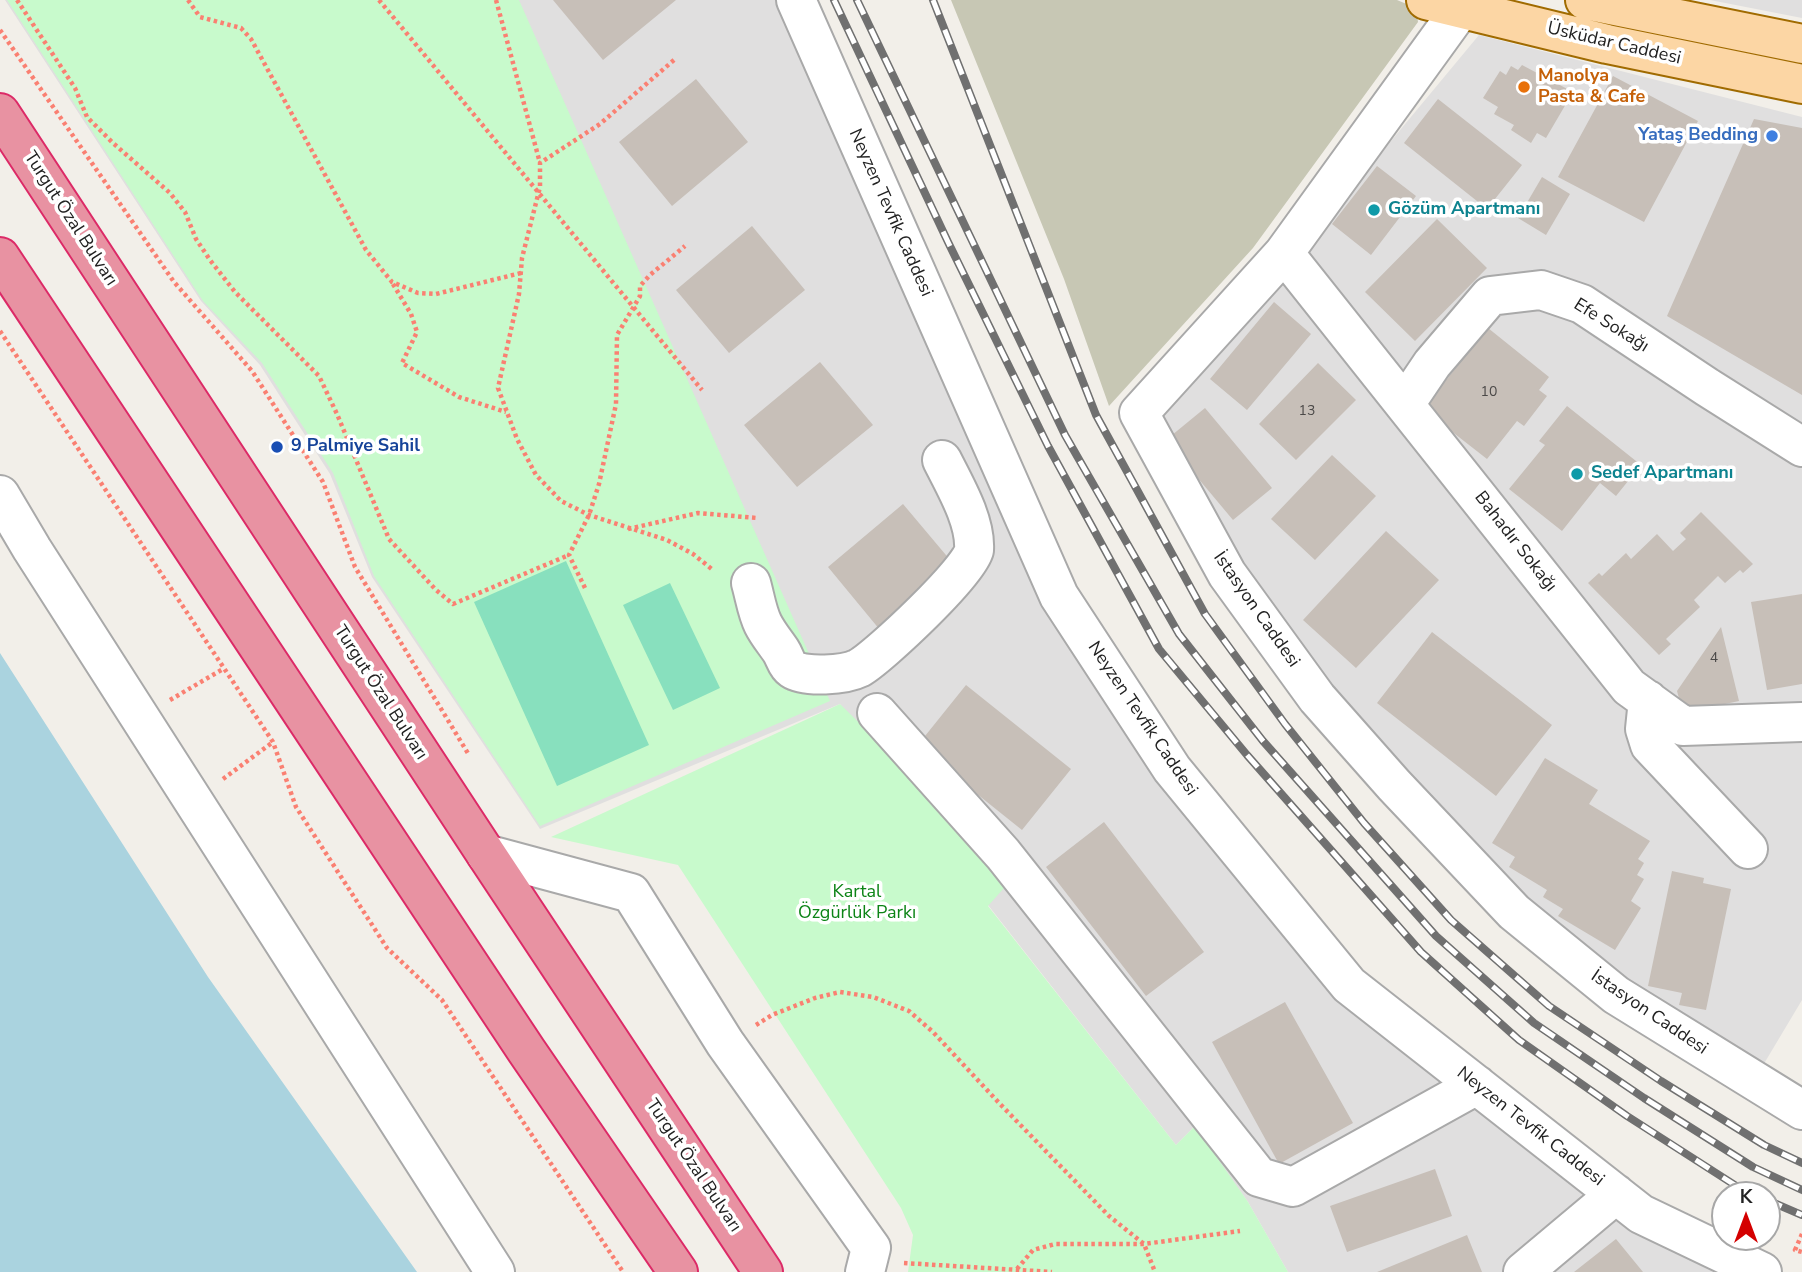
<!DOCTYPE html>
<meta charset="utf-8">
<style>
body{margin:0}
#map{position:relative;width:1802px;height:1272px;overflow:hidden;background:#f2efe9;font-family:"Nunito Sans",sans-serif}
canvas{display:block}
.north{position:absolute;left:1711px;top:1181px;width:70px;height:70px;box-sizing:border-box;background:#fff;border:2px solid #a7a7a7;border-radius:50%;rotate:0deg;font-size:19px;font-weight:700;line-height:28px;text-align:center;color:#222}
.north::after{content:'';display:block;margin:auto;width:24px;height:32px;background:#d40000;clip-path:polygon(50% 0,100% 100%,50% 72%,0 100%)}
</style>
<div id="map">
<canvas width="1802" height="1272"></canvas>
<div class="north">K</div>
</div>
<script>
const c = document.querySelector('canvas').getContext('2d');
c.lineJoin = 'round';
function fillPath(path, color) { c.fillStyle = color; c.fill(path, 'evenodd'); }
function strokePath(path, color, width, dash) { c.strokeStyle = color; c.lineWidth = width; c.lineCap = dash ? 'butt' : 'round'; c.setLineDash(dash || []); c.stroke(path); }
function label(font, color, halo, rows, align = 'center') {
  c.font = font + ' "Nunito Sans",sans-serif'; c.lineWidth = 7; c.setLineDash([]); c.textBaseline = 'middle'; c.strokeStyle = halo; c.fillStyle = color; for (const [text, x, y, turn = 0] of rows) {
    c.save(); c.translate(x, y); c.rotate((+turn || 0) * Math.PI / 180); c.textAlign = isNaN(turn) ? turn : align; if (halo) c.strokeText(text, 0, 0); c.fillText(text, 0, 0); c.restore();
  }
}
const residential = new Path2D(`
 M5,0h770l281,611 285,377 312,227 112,57h-477l-40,-70 -54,-75 -18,18 -188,-240 -148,-201 -300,125 -168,-252 -42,-103 -70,-109 -59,-64z
 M1710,0h92v18z
 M1479,35l323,82v883l-40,67 -125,-81 -149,-115 -147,-154 -192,-296 159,-180z`);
const construction = new Path2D(`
 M951,0h446l19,8 2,14 -165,226 -144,158 -45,-127z`);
const park = new Path2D(`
 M7,0h512l311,701 -290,125 -166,-250 -41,-103 -71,-110 -59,-62z
 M840,704l160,157 13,17 -25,28 188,239 19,-19 53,76 40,70h-380l5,-37 -12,-27 -223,-343 -127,-28z`);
const pitch = new Path2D(`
 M566,561l83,184 -92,41 -83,-184z
 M670,583l50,105 -47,22 -50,-105z`);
const water = new Path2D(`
 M0,653l208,324 209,295h-417z`);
const building = new Path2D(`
 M553,0h123l-73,60z
 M1522,65l51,27 -27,46 -9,-5 -6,10 -20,-13 3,-5 -20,-11 4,-7 -15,-9 17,-27 6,4 5,-9 7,4z
 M1613,76l85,45 -54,101 -86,-45z
 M696,79l52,63 -76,64 -53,-64z
 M1438,99l84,66 -35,44 -83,-66z
 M1754,119l48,9v267l-135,-79z
 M1377,166l39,30 -45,59 -39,-31z
 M1542,177l28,17 -24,41 -28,-17z
 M1437,219l50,49 -72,73 -50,-49z
 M752,226l53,64 -76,63 -53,-63z
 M1274,302l37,32 -64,76 -37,-31z
 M1488,328l61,49 -10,13 8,6 -23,30 -7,-5 -30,38 -64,-50 36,-45 -10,-8 18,-22 11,8z
 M820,362l53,63 -76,62 -53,-62z
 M1318,363l38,37 -60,60 -37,-36z
 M1567,406l74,59 -25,31 -16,-13 -38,48 -53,-42 36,-44 -6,-4z
 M1205,408l67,80 -39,32 -67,-80z
 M1332,455l44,41 -61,64 -44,-41z
 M903,504l53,63 -76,63 -52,-63z
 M1701,512l52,52 -10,9 -3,-3 -15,13 -7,-7 -24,24 6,7 -34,32 5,5 -12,11 -71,-72 11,-10 3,3 24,-23 5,6 26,-25 16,17 13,-12 -6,-6z
 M1386,531l53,49 -83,88 -53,-48z
 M1802,594v90l-35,6 -16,-88z
 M1721,627l18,74 -56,12 -6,-22z
 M1432,632l120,93 -56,71 -119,-93z
 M966,685l105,84 -49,61 -105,-84z
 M1545,758l53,32 -9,14 61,37 -12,18 6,4 -7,12 7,4 -13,22 10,7 -26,42 -57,-34 5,-7 -20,-12 4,-7 -38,-23 6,-10 -23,-14z
 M1104,822l100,130 -58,44 -100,-129z
 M1672,871l32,7 -1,5 28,6 -25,121 -27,-5 3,-12 -34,-7z
 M1285,1002l68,121 -74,41 -67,-122z
 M1435,1169l17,47 -105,36 -17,-46z
 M1467,1235l15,37h-105z
 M1616,1239l27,33h-69z`);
const path = new Path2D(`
 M17,0l58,88 12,29 26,26 57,50 15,19 11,27 14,21 25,32 84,84 18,38 52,125 47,51 17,14 116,-49
 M188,0l12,17 41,11 10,11 115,211 26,32 26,11 18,1 85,-21
 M379,0l323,390
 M496,0l44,163
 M0,30l174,252 78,89 71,111 32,85 114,188
 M674,60l-74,64 -60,39v24l-18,71 -3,36 -21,94 19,51 19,36 25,26 28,14 78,25 26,14 20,16
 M393,284l18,30 6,18 -15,31 57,34 47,15
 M0,331l273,411 23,65 91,141 55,52 181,272
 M628,529l70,-16 59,5
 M585,588l-16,-33 20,-40 10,-31 17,-80 1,-69 23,-39v-10l10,-11 35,-29
 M170,700l53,-31
 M223,779l50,-37
 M756,1025l16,-10 43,-17 25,-6 33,5 36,14 24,21 68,73 108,111 35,28 11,28
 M1802,1234l-7,16 7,2
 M904,1263l148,9
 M1017,1269l16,-19 22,-6h89l96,-13`);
const minor = new Path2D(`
 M796,0l263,596 113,173 177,216 292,229 121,58
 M1462,7l-178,246 -145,160 88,161 90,124 77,87 120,127 102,83 186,115
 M1284,253l345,434 54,39 119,-4
 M1405,404l27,-40 58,-68 51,-6 41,14 125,83 95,60
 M0,495l32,54 463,723
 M751,583c4,14 6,29 12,41 5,10 12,18 18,27 4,6 5,14 11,18 13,9 53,6 67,-1 20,-11 113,-99 115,-118 2,-29 -19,-64 -32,-90
 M1648,700l-3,29 5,16 98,104
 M877,713l126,141 256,323 34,10 184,-102
 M486,854l145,39 94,150 146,205 -6,24
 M1523,1272l93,-78`);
const major = new Path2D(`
 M1426,0l181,44 195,40
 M1585,0l217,44`);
const highway = new Path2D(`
 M0,113l486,741 277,418
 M0,257l526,793 152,222`);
const rail = new Path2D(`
 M834,0l114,242 100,204 111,203 88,106 174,197 98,88 108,76 114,73 14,6
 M857,0l208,435 114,199 84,107 173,195 98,87 110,75 109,69 49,23
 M933,0l163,415 109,199 80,110 79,99 87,97 98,86 112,75 103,64 38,18
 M1767,1200l35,15`);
const markers = [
 [1524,87,7,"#e8710a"],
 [1772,136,7,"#3f7fe0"],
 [1374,210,7,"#0f9aa8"],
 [277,447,7,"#1a4fb4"],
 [1577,474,7,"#0f9aa8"]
];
const numberNames = [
 ["10",1489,393],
 ["13",1307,412],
 ["4",1714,659]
];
const streetNames = [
 ["Üsküdar Caddesi",1614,44,13],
 ["Neyzen Tevfik Caddesi",890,213,66],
 ["Turgut Özal Bulvarı",70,219,57],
 ["Efe Sokağı",1611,326,32],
 ["Bahadır Sokağı",1515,542,52],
 ["İstasyon Caddesi",1256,610,55],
 ["Turgut Özal Bulvarı",380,693,57],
 ["Neyzen Tevfik Caddesi",1142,719,56],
 ["İstasyon Caddesi",1649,1013,34],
 ["Neyzen Tevfik Caddesi",1530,1127,38],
 ["Turgut Özal Bulvarı",693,1166,56]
];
const foodNames = [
 ["Manolya",1538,77],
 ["Pasta & Cafe",1538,98]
];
const shopNames = [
 ["Yataş Bedding",1758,136]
];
const cultureNames = [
 ["Gözüm Apartmanı",1388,210],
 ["Sedef Apartmanı",1591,474]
];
const transitNames = [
 ["9 Palmiye Sahil",291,447]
];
const parkNames = [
 ["Kartal",857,893],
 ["Özgürlük Parkı",857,914]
];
fillPath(residential, '#e0dfdf');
fillPath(construction, '#c7c7b4');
fillPath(park, '#c8facc');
fillPath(pitch, '#88e0be');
fillPath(water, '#aad3df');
fillPath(building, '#c7bfb8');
strokePath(minor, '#a9a9a9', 42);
strokePath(major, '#a06b00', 42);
strokePath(highway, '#dc2a67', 42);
strokePath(path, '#fa8072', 4.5, [3.5, 3.5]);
strokePath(minor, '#fff', 38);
strokePath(major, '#fcd6a4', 38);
strokePath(highway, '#e892a2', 38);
strokePath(rail, '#707070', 8);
strokePath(rail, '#fff', 5, [16]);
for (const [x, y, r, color] of markers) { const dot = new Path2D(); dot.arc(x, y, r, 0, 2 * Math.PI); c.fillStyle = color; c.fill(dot); strokePath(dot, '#fff', 2.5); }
label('14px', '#4b4948', null, numberNames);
label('18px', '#222', '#fff', streetNames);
label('bold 18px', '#c56008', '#fff', foodNames, 'left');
label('bold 18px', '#366cbe', '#fff', shopNames, 'right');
label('bold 18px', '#0d838f', '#fff', cultureNames, 'left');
label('bold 18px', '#164399', '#fff', transitNames, 'left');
label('18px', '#0c8416', '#fff', parkNames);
</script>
